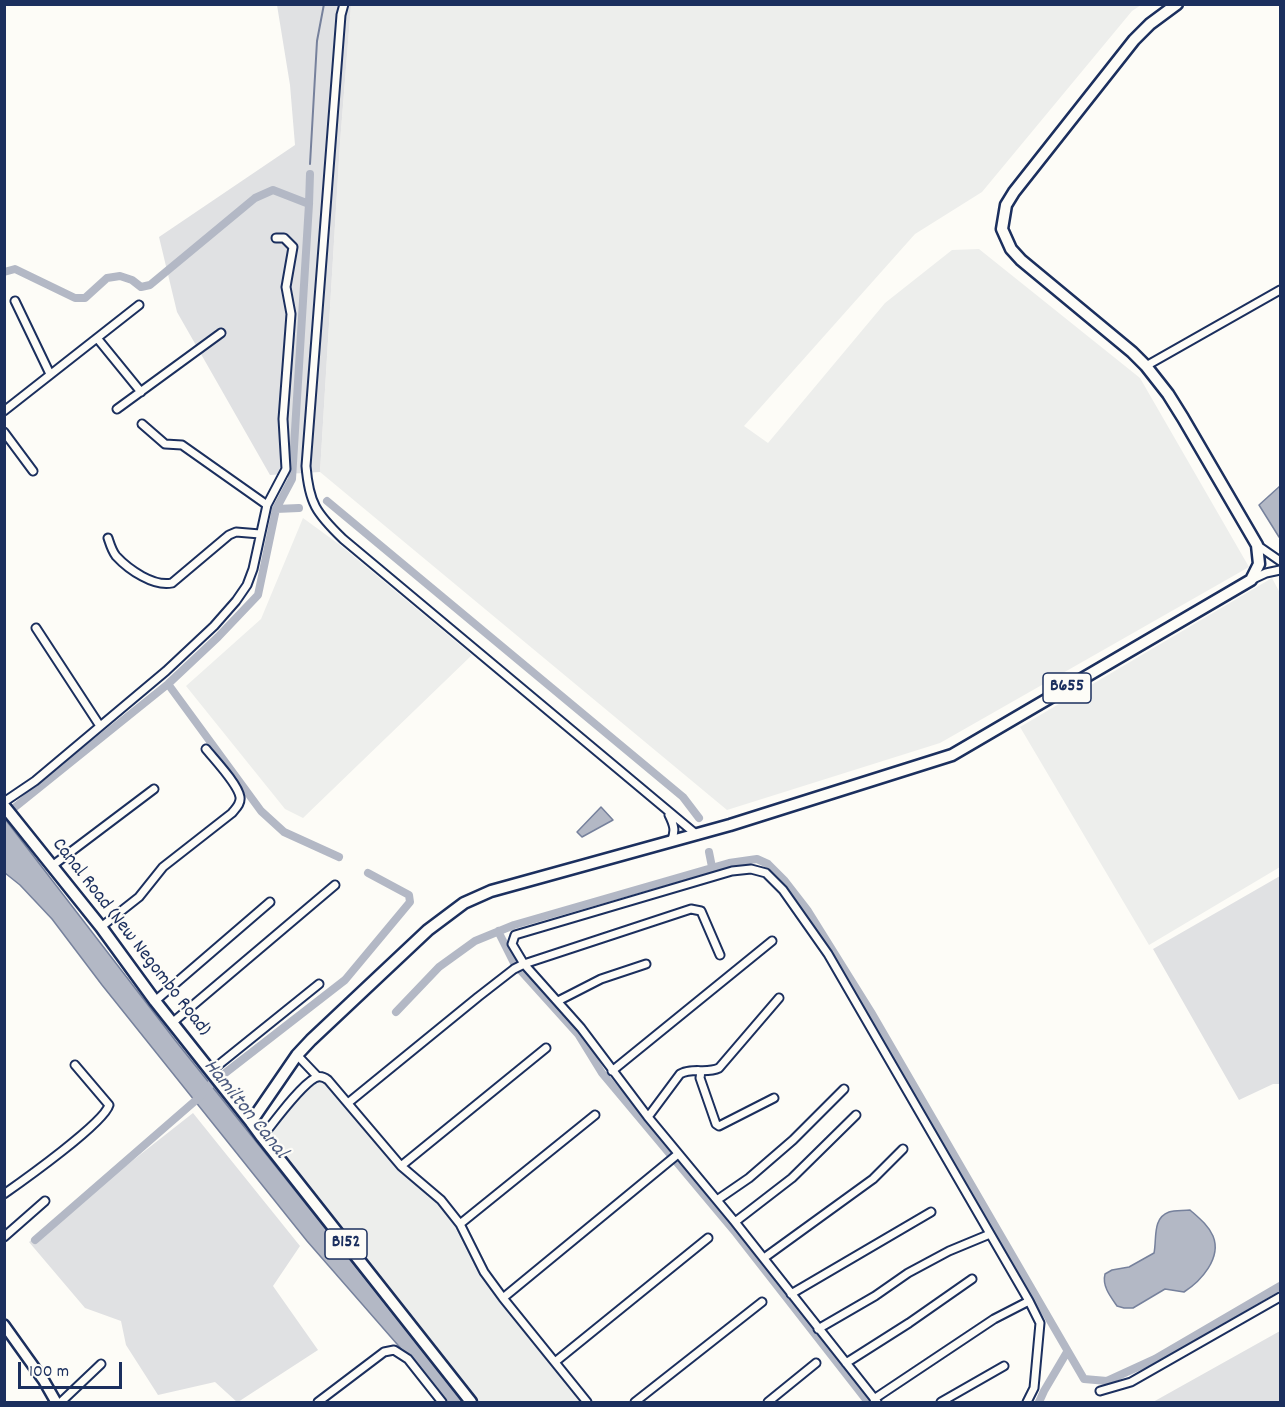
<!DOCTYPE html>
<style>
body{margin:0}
#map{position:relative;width:1285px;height:1407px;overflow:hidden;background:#fdfcf7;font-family:Dekko,sans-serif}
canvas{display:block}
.frame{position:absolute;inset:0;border:6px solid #1b2f5e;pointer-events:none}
.scale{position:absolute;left:18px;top:1362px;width:104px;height:27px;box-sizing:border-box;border:3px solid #1b2f5e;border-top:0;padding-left:8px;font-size:18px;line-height:21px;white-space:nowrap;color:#1b2f5e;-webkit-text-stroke:4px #fdfcf7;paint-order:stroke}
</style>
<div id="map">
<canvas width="1285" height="1407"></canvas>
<div class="frame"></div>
<div class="scale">100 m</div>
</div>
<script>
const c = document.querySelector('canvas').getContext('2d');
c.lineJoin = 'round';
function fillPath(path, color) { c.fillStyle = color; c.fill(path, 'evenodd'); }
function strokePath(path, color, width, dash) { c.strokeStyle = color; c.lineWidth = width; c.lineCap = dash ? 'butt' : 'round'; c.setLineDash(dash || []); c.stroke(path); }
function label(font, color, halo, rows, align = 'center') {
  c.font = font + ' Dekko,sans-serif'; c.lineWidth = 4.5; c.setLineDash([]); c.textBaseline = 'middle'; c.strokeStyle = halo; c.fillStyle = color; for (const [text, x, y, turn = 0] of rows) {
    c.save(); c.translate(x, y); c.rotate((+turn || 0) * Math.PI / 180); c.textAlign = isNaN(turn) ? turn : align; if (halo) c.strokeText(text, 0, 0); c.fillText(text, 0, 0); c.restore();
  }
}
const built = new Path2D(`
 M351,5h790l-9,6 -150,181 -67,42 -171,192 24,17 117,-140 67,-53 27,-1 161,129 109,189 -309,176 -213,67 -407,-338 20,-329z
 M303,518l37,27 132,110 -169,163 -18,-9 -99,-123 75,-67z
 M1272,578l8,15v274l-131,78 -129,-218z
 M323,1078l77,89 50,45 33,61 101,129h-111l-209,-265 47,-55z`);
const green = new Path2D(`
 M277,5h74l-11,138 -20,329 -50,3 -93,-163 -18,-75 136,-92 -5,-60z
 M1280,876v210l-1,-2h-6l-34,16 -86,-151z
 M193,1113l107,133 -27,40 45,64 -80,52h-1l-22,-20 -57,13 -32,-50 -5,-24 -36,-13 -56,-66z
 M1280,1331v71h-127z`);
const water = new Path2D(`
 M1280,486v51h-1l-20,-32z
 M601,807l12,13 -31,17 -5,-5z
 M5,819l170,221 289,362h-18l-15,-19 -124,-142 -205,-256 -50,-66 -32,-34 -15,-12z
 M1190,1210c9,8 18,15 23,26 9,22 -12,45 -29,56l-19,-3 -32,19h-9l-7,-2c-7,-10 -15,-20 -12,-32l7,-4 17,-3 25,-14c3,-14 -2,-35 15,-41 6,-2 15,-1 21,-2z`);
const stream = new Path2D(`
 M310,164l7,-123 7,-37`);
const canal = new Path2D(`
 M4,272l11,-3 60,29h10l22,-20 13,-2 12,4 9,7 9,-2 105,-87 18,-8 36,14
 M327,501l356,296 16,21
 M276,509l23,-1
 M168,684l93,127 23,21 55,25
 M4,816l164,-132 50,-47 40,-42 18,-86 16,-30 17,-275 1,-30
 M709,852l3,15
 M498,931l16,32 64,71 24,39 134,160 132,169
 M396,1012l43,-45 36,-26 39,-16 215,-62 28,-4 11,5 16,16 24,31 63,101 213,367 23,2 48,-22 125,-73
 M35,1240l160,-139 16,-17 134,-104 65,-78 -1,-7 -41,-22
 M1039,1402l5,-11 23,-39`);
const minor = new Path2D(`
 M344,4l-3,11 -35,451c3,37 10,47 37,73l354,296
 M15,301l35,73
 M97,338l44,54
 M1146,366l134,-76
 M117,409l104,-76
 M4,411l135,-106
 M142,424l23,20 17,1 85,60
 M4,432l29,39
 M108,538c2,6 4,13 8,18 13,14 38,31 56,27l57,-48 7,-3 24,2
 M1257,545l23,16
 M1251,580l15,-7 14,-3
 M36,628l64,98
 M4,802l31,-21 131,-110 48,-45 22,-25 11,-16 6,-16 14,-64 19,-36 -3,-50 8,-105 -5,-27 7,-40 -9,-9h-8
 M669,815c5,10 7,16 2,27
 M52,866l102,-77
 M101,927l38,-30 24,-30 69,-54c4,-5 9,-9 8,-16 -2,-13 -26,-38 -34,-48
 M155,1001l115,-99
 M558,1001l43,-22 45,-15
 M172,1023l163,-138
 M297,1055l20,21
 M211,1071l108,-87
 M612,1071l160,-130
 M701,1071l-1,7 16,46 3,2 55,-28
 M348,1103l130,-106 36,-28 10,-5 167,-55 10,2 19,44
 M648,1117l32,-43c12,-7 27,0 39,-6l60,-70
 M262,1137c12,-15 38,-51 53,-59 5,-3 9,-1 13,2l73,86 40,34 19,24 24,48 19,26 84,104
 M401,1166l145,-118
 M4,1194c20,-14 100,-71 105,-89l-34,-40
 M717,1200l32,-22 44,-38 51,-51
 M735,1222l57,-44 64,-63
 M460,1224l135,-109
 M4,1237l41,-36
 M764,1258l109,-79 30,-30
 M791,1294l140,-82
 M503,1298l175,-144
 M818,1329l57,-33 33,-23 41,-22 41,-17
 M555,1362l153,-124
 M846,1363l63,-40 63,-44
 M1100,1391l31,-9 149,-85
 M874,1399l120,-80 35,-18
 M61,1402l40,-38
 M318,1402l66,-50 10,-2 14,9 34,43
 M635,1402l127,-100
 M768,1402l48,-39
 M877,1402l-142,-180 -87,-105 -67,-89 -57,-64 -12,-20 3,-9 217,-64 19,-2 15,4 17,17 45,64 201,347 11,22 -6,65 -7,14
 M941,1402l63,-36`);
const tertiary = new Path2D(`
 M4,1325l40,56 12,21`);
const primary = new Path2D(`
 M4,806l97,121 54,74 96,121 11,15 209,265
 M251,1122l46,-67 14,-15 117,-110 36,-27 27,-12 239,-66 222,-70 299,-175 8,-16 -2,-19 -74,-127 -15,-24 -22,-28 -14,-14 -111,-92 -10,-11 -9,-20 4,-24 8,-13 120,-152 16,-16 27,-20`);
const shields = [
 [1067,688,48],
 [346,1244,42]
];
const shieldNames = [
 ["B655",1067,688],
 ["B152",346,1244]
];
const streetNames = [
 ["Canal Road (New Negombo Road)",130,938,52]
];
const waterNames = [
 ["Hamilton Canal",244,1110,51]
];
fillPath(built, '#edeeec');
fillPath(green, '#e0e1e3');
fillPath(water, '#b3b8c5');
strokePath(water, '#76819c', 1.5);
strokePath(stream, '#76819c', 2);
strokePath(canal, '#b3b8c5', 8);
strokePath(minor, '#1b2f5e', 11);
strokePath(tertiary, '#1b2f5e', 14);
strokePath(primary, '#1b2f5e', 15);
strokePath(minor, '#fdfcf7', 7);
strokePath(tertiary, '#fdfcf7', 9);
strokePath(primary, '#fdfcf7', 10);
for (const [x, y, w] of shields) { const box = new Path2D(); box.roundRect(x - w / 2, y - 15, w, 30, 4.5); c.fillStyle = '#fdfcf7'; c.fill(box); strokePath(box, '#1b2f5e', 1.5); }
label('bold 18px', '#1b2f5e', null, shieldNames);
label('20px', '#1b2f5e', '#fdfcf7', streetNames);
label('italic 21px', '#49587d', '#fdfcf7', waterNames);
</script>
